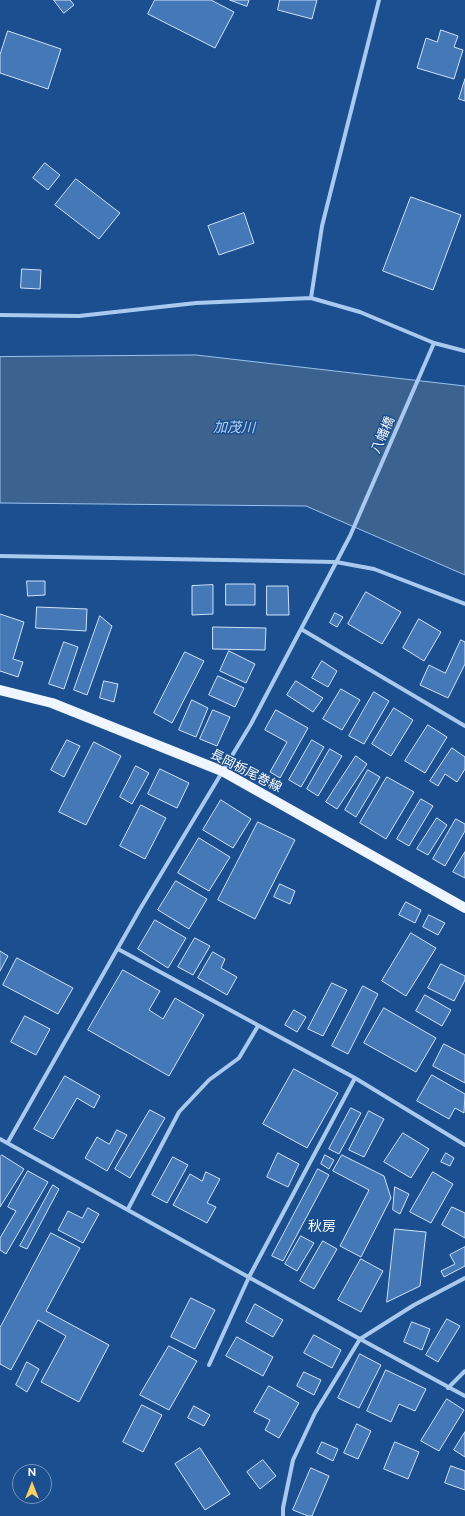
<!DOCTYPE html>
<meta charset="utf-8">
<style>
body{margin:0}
#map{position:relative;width:465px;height:1516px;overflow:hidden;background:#1b4f8f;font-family:Raleway,sans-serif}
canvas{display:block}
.north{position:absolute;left:12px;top:1464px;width:40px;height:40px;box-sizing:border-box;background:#1b4f8f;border:1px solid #7695bc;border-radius:50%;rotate:0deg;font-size:11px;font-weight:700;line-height:16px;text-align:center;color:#fff}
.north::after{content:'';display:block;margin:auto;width:14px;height:18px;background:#ffd166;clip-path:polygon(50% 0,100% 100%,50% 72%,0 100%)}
</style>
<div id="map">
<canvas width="465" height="1516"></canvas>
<div class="north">N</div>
</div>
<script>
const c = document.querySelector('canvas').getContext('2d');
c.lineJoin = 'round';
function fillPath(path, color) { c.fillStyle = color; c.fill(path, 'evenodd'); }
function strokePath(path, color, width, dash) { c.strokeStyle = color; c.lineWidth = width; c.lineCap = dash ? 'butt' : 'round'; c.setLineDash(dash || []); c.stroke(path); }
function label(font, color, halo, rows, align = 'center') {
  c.font = font + ' Raleway,"Noto Sans JP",sans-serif'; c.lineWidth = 3; c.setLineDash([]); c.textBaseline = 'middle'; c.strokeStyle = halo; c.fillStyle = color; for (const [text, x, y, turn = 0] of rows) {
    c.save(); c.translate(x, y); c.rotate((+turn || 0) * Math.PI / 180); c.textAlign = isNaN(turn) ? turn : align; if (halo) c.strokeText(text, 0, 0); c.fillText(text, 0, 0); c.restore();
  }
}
const water = new Path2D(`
 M196,355l269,31v189l-159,-69 -306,-3v-146z`);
const building = new Path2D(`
 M54,0h16l4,5 -10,8z
 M155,0h56l23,12 -19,36 -67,-34z
 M230,0h19l-2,6z
 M280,0h37l-5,19 -34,-9z
 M441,30l17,6 -4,11 9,3 -9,29 -37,-11 9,-30 11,4z
 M8,31l53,18 -13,40 -48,-16v-18z
 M465,79v22l-6,-2z
 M45,163l15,12 -12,15 -15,-12z
 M76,179l44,34 -21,26 -44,-34z
 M411,197l50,18 -28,75 -50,-19z
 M244,213l10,30 -35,12 -11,-29z
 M22,269l19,1 -1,19 -19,-1z
 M27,581h18v14l-17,1z
 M226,584h29v21h-29z
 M213,585v29l-21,1v-29z
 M267,586h21l1,29h-22z
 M366,592l35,20 -19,32 -34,-20z
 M37,607l50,2 -1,22 -50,-3z
 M335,613l8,4 -6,10 -7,-4z
 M0,614l24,8 -11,37 10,3 -5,15 -18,-6z
 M100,616l12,10 -25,69 -13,-5z
 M419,619l22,13 -17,29 -21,-13z
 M213,627l53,1 -1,22 -52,-1z
 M461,640l4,2v22l-17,34 -28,-13 9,-20 16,8z
 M64,642l14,5 -14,42 -15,-5z
 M229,651l26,13 -9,19 -26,-12z
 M185,652l19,9 -32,62 -18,-10z
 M322,661l15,10 -9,16 -16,-9z
 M218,676l26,12 -9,19 -26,-12z
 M104,681l14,3 -4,18 -14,-4z
 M296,681l27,17 -10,14 -26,-17z
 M341,689l19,11 -18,30 -19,-11z
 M374,692l15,9 -25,43 -15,-8z
 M192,700l16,8 -12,29 -17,-7z
 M394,708l19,12 -22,36 -19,-12z
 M213,710l17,7 -13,29 -17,-7z
 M276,710l32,18 -28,50 -10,-6 17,-30 -22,-12z
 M428,725l19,12 -22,36 -20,-12z
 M67,740l13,6 -16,31 -13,-7z
 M312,740l12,7 -23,40 -12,-7z
 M94,742l27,14 -35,69 -27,-13z
 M452,748l13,9v12l-8,13 -12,-8 -7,12 -8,-5z
 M330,749l12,7 -24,40 -11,-7z
 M356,756l11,8 -30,45 -11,-7z
 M136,766l13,7 -17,31 -12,-7z
 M160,769l29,14 -12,25 -29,-14z
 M368,770l12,7 -24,40 -11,-7z
 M387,777l27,15 -28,47 -26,-16z
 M421,799l12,7 -24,40 -12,-7z
 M221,800l30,19 -18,29 -30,-18z
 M141,805l25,13 -21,41 -25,-13z
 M437,818l10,7 -19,30 -11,-6z
 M456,819l9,5v7l-20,35 -12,-7z
 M258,822l37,18 -40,79 -37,-19z
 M199,838l31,19 -21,34 -31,-18z
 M465,852v26l-12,-6z
 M176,881l31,18 -18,30 -31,-19z
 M280,884l15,7 -5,13 -16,-7z
 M406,902l15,8 -6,13 -16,-8z
 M429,915l16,8 -7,12 -15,-8z
 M155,920l31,18 -18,30 -30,-19z
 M411,933l25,15 -30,48 -24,-15z
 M195,938l15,8 -17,29 -15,-8z
 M0,951l8,5 -8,15z
 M213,952l12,7 -4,9 16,9 -10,18 -29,-17z
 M17,958l56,30 -15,26 -55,-29z
 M441,964l24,12v4l-11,21 -26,-13z
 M123,970l37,21 -11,19 14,9 12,-21 29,17 -35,61 -81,-46z
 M332,983l15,7 -24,46 -15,-7z
 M363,986l15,8 -30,60 -16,-8z
 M425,995l26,15 -9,16 -26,-15z
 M384,1008l52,30 -20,34 -52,-29z
 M294,1010l12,7 -9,15 -12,-7z
 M25,1016l25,13 -14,26 -25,-13z
 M444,1044l21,11v28l-32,-17z
 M294,1069l44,24 -31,55 -44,-24z
 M432,1075l33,19 -1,19 -9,-5 -6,11 -32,-18z
 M65,1076l35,20 -6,12 -17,-10 -24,41 -19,-10z
 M351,1108l10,5 -22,41 -10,-5z
 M150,1110l15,8 -35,60 -15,-9z
 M369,1111l15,8 -20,38 -15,-7z
 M117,1130l10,5 -20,36 -22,-13 12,-21 12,7z
 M403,1133l26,16 -18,29 -27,-16z
 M278,1153l21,11 -11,23 -21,-10z
 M446,1153l8,5 -4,8 -9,-4z
 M2,1155l22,14 -24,38v-50z
 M325,1155l9,5 -5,9 -8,-5z
 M342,1155l42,21 7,22 -30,59 -21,-11 29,-56 -36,-19z
 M173,1157l15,8 -21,38 -15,-8z
 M318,1169l11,6 -46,86 -11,-5z
 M28,1171l20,11 -42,72 -6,-4v-12l16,-27 -8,-4z
 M206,1172l14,7 -13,24 9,4 -9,16 -34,-18 17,-31 12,7z
 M433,1172l20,12 -22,39 -21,-11z
 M53,1185l6,4 -32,60 -7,-3z
 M395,1187l14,7 -9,20 -7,-4z
 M452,1207l13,6v25l-23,-13z
 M88,1208l11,6 -16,29 -25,-13 10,-19 14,7z
 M395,1229l31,3 -6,54 -33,16z
 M51,1233l29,15 -34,63 63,34 -30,57 -38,-20 25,-46 -28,-16 -27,50 -11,-6v-36z
 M301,1236l13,7 -17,28 -12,-7z
 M323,1241l14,8 -23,40 -14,-8z
 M465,1247v19l-21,11 -3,-6 14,-7 -5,-9z
 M361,1259l22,12 -22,41 -23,-12z
 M191,1298l24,12 -20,39 -24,-12z
 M255,1304l28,16 -10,17 -27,-15z
 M447,1319l13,7 -22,36 -12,-7z
 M412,1322l18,7 -8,21 -18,-8z
 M314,1335l27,15 -9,18 -28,-15z
 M237,1337l36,20 -10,19 -37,-20z
 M169,1346l28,15 -28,49 -29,-15z
 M360,1354l21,11 -22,43 -21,-10z
 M27,1362l12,7 -12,23 -11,-7z
 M386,1370l40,19 -11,22 -16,-7 -8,18 -24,-11z
 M304,1372l17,8 -7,15 -17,-9z
 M269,1386l30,17 -20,35 -14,-8 5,-10 -16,-8z
 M447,1399l17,11 -25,41 -18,-10z
 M142,1405l20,10 -19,37 -20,-10z
 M194,1406l16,9 -6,11 -16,-8z
 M357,1424l14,7 -13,28 -14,-6z
 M465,1432v25l-11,-7z
 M322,1442l16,7 -5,12 -16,-8z
 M395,1442l24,10 -11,27 -24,-10z
 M200,1448l30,46 -25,16 -30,-46z
 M263,1460l13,16 -16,13 -13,-17z
 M451,1466l14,5v19l-20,-7z
 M311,1468l18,8 -17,40h-4l-15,-6z`);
const street = new Path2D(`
 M311,298l11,-72 57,-226
 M0,315l79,1 117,-13 115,-5 49,14 74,31 31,8
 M0,556l336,6 38,7 91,35
 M301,629l164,97
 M118,949l237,129 110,67
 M0,1139l360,200 105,57
 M8,1142l132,-233 111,-185 99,-188 84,-193
 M128,1209l51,-97 30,-32 30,-22 19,-32
 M209,1365l40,-88 106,-199
 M448,1388l17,-17
 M283,1516v-8l10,-48 22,-47 45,-74 54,-34 51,-27`);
const primary = new Path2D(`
 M0,690l52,13 170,68 243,137`);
const streetNames = [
 ["八幡橋",383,435,-66],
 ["長岡栃尾巻線",246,771,27]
];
const waterNames = [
 ["加茂川",234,428,1]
];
const neighbourhoodNames = [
 ["秋房",322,1227]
];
fillPath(water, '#3c6290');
strokePath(water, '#9cc4f0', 1);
fillPath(building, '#4478b7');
strokePath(building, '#cfe3fa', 1);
strokePath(street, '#a9c9ee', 4);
strokePath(primary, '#f0f6ff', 10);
label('13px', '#fff', '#1b4f8f', streetNames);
label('italic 14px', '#b5d3f5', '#1b4f8f', waterNames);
label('14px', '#fff', '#1b4f8f', neighbourhoodNames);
</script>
